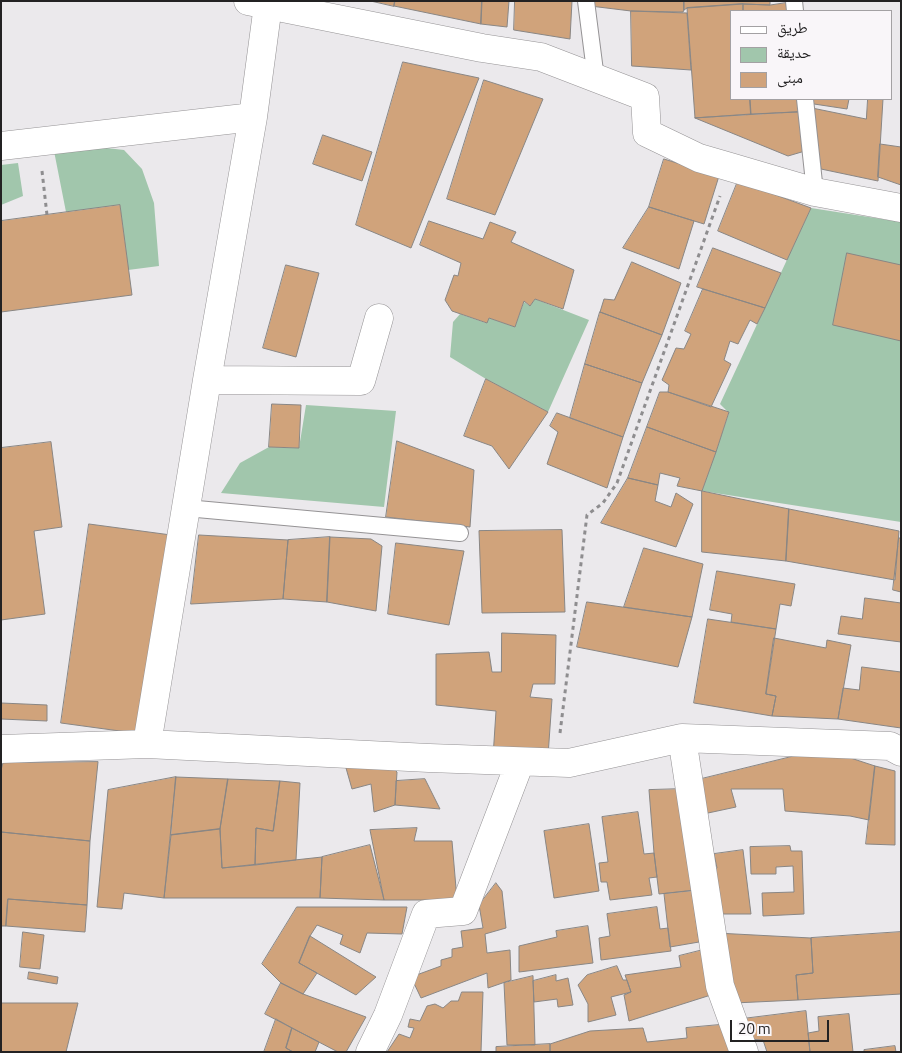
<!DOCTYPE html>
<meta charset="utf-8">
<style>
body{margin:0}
#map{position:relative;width:902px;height:1053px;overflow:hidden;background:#ebe9ec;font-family:"Titillium Web","Noto Naskh Arabic",sans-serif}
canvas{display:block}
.frame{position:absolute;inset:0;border:2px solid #232223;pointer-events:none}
.legend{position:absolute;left:730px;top:10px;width:162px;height:90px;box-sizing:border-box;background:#f9f6f9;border:1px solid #a3a1a3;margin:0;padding:6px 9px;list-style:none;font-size:15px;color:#232223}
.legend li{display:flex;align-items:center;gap:10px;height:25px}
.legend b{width:25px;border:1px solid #a3a1a3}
.scale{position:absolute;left:730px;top:1020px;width:99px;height:22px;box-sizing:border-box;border:2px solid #232223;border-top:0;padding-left:6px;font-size:15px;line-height:18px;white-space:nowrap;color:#232223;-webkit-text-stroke:4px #f9f6f9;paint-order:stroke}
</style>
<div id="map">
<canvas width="902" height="1053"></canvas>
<div class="frame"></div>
<ul class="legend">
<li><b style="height:6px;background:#fff"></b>طريق</li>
<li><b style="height:14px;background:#a1c6ac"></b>حديقة</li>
<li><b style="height:14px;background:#d0a37b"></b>مبنى</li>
</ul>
<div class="scale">20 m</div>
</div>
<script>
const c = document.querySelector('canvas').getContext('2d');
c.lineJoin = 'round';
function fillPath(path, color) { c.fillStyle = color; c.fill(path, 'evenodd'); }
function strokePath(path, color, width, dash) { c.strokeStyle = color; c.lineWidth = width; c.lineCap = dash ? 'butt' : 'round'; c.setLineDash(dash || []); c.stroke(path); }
const green = new Path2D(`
 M98,147l26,3 18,19 12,34 5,63 -31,4 -8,-65 -54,7 -12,-61z
 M18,163l5,33 -22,9v-40z
 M811,208l90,14v300l-199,-31 27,-78 -9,-9z
 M535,299l54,21 -41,92 -62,-33 -36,-22 3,-35 7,-8 26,9 3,-5 26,9 9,-25 6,4z
 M306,405l90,6 -12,96 -163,-14 19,-30 29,-16 30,1z`);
const building = new Path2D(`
 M371,1h24l-1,5z
 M395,1h87l-1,23 -87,-18z
 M482,1h27l-2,26 -26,-3z
 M515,1h57l-2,38 -56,-9z
 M590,1h94v9l-1,2 -52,-1 -41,-5z
 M684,1h86v4l-27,-1 -56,4 -3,2z
 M786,3l1,8h-44v-7l27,1z
 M743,4v7h-12v88h19l1,15 -56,4 -8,-110z
 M631,11l56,2 4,57 -59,-4z
 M403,62l76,16 -68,170 -55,-23z
 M484,80l59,19 -48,116 -48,-16z
 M750,99h48l1,13 -48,2z
 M813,99h36l-2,10 -33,-5z
 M868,99h15l-5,82 -57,-12 -9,-61 54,11z
 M799,112l6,39 -17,5 -93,-38z
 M323,135l49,17 -10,29 -49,-17z
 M880,144l21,3v38l-23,-8z
 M664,159l55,17 -15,48 -55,-17z
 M738,181l73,27 -24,52 -69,-29z
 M120,205l12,90 -131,17v-91z
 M649,207l45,14 -15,48 -56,-21z
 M429,221l54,18 7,-17 26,10 -5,10 63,28 -11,39 -28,-10 -5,7 -6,-5 -9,26 -26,-9 -2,5 -35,-12 -7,-11 9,-25 4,1 3,-13 -41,-18z
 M713,248l68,25 -16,35 -68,-21z
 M847,253l54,12v76l-68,-16z
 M632,262l49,21 -19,52 -62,-23 4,-13 10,1z
 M286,265l33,8 -23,84 -33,-9z
 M703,289l62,19 -8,16 -7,-4 -12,24 -8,-3 -6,19 7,4 -20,43 -43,-15 1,-7 -7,-5 14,-32 8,1 7,-15 -6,-3z
 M600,312l62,23 -20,48 -57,-19z
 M585,364l57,19 -19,54 -53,-19z
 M486,379l62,33 -39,57 -17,-23 -28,-10z
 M660,392h8l61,20 -13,40 -69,-25z
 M272,404l29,1 -2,43 -30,-1z
 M557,413l66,24 -16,51 -60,-24 11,-32 -8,-6z
 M647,427l69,25 -14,39 -25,-5 3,-8 -20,-5 -2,12 -30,-7z
 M397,441l77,29 -4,57 -84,-10z
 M51,442l11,85 -28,4 11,83 -44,6v-172z
 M628,478l30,7 -3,16 16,6 5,-14 17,11 -17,43 -75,-24z
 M702,491l87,18 -3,52 -84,-9z
 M789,509l110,22 -4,49 -109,-19z
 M89,524l82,11 -29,199 -81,-11z
 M562,530l3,82 -83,1 -3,-82z
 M199,535l89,5 -5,59 -92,5z
 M330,537l41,2 11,7 -6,65 -49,-9z
 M330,537l-3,65 -44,-3 5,-59z
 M899,538h2v54l-8,-2z
 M396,543l68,8 -15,74 -61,-11z
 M644,548l59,16 -11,53 -68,-10z
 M717,571l78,13 -4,22 -11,-2 -4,25 -45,-7 1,-8 -22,-4z
 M865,598l36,5v39l-63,-8 3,-18 21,3z
 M587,602l105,15 -14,50 -101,-20z
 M708,619l68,10 -10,65 10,2 -4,20 -78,-13z
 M502,633l54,2 -1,49h-22l-3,13 22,2 -4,57 -55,1 3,-46 -60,-6v-51l53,-2 3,20h9z
 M774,638l52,10 1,-8 24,5 -13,74 -66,-3 4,-20 -10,-2z
 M862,667l39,5v56l-63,-9 5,-31 16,2z
 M1,703l46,2v16l-46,-2z
 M823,749l52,17 -6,54 -19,-4 -65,-5 -2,-22h-52l5,18 -42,9 -5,-34z
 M380,756l17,16 -2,33 -21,7 -3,-28 -19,5 -6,-21z
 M98,762l-8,79 -89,-9v-62l2,-7z
 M875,766l20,5v74l-29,-1z
 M176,777l-12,121 -40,-5 -2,16 -25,-2 11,-117z
 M176,777l52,2 -8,50 -49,6z
 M228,779l52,2 -7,50 -17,-3 -1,37 -33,3 -2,-39z
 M425,779l15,30 -45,-4 1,-24z
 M280,781l20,2 -4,77 -41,5 1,-37 17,3z
 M682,789l13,101 -36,4 -5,-41 -5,-63z
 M638,812l6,42 10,-1 3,24 -8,1 3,17 -42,5 -3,-18h-6l-2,-19 9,-1 -6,-45z
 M589,824l10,67 -45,7 -10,-67z
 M417,828l-3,13h38l5,59h-73l-14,-70z
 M220,829l2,39 100,-11 -2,41h-156l7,-63z
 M1,832l89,9 -3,64 -79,-6 -2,27h-5z
 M370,845l14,55 -64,-2 2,-41z
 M790,846l1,5h11l2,63 -41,2 -1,-23 32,-1 -1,-26 -17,1v7h-25l-1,-27z
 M743,850l8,64h-38l-4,-41 8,-5 -3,-14z
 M496,883l6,8 4,37 -21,6 2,19 23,-3 1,30 -23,8 -1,-15 -66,25 -10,-21 30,-11v-6l11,-3v-8l11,-2 -2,-16 22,-3 -4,-23z
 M692,891l7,51 -29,5 -6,-53z
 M8,899l79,6 -2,27 -79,-6z
 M297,907h110l-5,27 -35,-1 -7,20 -20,-9 3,-9 -26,-10 -7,11 -11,27 18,10 -14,21 -22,-11 -19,-19z
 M657,907l3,22 8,-1 3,23 -70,9 -2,-22 11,-2 -3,-22z
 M588,926l5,37 -74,9v-26l38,-9 -1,-6z
 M23,932l21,3 -4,34 -20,-2z
 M901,932v62l-103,6 -2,-25 17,-2 -2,-35z
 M716,933l95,5 2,35 -17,2 2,25 -64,3z
 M310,936l66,41 -20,18 -57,-32z
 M703,950l11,44 -85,27 -5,-26 7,-3 -6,-17 56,-8 -2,-11z
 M617,966l6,14h4l4,12 -20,5 5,18 -28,7v-18l-10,-19 9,-10z
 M29,972l29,5 -1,7 -29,-5z
 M556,975v6l12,-3 5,27 -15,2 -1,-8 -23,3 -1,-21z
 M533,976l2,69h-28l-3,-62z
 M281,983l22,11 63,23 -20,35h-8l-73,-38z
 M462,992h21l-2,60h-94l12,-18 11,4 4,-10 -6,-1 2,-8 10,2 7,-15 8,-2 8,4 8,-7h7z
 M1,1003h77l-12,49h-65z
 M806,1011l4,41h-43l-4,-12 -17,-1 -4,-20z
 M849,1014l4,38h-43l-2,-19 11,-2 -1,-14z
 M276,1019l16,9 -6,20 7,4h-29z
 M730,1024l10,28h-190v-8l40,-13 53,-3 4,14 40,-4 -1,-10z
 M292,1028l27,14 -4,10h-22l-7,-4z
 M550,1044v8h-54v-5z
 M895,1046l1,6h-32v-2z`);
const path = new Path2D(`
 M42,171l5,44
 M560,733l27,-218 16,-12 14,-20 103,-287`);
const lane = new Path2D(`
 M586,1l10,78
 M794,1l1,10
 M805,99l10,93
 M186,508l274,25`);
const street = new Path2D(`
 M248,1l234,47 59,9 104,40 2,36 52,25 31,9 85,25 86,16
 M1,146l252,-29
 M207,380l154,1 18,-63
 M682,738l38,248 24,66
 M147,744l60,-364 46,-263 15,-112
 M1,749l146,-5 282,14 140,5 113,-25 208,8 11,6
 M370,1052l18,-37 38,-101 37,-3 57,-149`);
fillPath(green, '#a1c6ac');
fillPath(building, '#d0a37b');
strokePath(building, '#898684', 1);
strokePath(lane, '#959395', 18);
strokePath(street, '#959395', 29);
strokePath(path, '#8e8d8f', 3, [4, 4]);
strokePath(lane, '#fff', 16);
strokePath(street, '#fff', 28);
</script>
